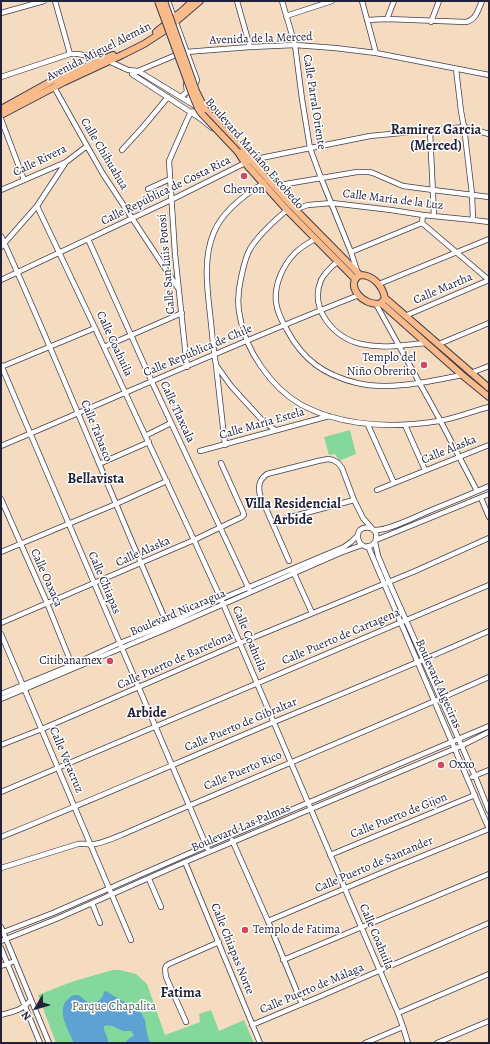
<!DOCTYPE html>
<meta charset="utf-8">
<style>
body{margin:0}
#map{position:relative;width:490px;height:1044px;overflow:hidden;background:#f5dcc0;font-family:Alegreya,serif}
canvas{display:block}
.frame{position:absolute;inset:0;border:2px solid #22223b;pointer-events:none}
.north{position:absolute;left:16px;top:988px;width:40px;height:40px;-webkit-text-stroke:3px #fff;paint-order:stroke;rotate:232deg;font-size:11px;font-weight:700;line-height:16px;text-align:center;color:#22223b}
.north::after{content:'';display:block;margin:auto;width:14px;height:18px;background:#22223b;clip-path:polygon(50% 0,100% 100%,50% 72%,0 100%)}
</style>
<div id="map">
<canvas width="490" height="1044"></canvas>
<div class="frame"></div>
<div class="north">N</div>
</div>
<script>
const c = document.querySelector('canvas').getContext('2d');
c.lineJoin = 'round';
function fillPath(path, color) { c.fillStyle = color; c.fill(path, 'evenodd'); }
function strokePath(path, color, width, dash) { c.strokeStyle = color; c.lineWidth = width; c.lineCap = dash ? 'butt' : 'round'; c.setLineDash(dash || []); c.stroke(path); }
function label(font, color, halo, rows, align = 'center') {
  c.font = font + ' Alegreya,serif'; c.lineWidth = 3; c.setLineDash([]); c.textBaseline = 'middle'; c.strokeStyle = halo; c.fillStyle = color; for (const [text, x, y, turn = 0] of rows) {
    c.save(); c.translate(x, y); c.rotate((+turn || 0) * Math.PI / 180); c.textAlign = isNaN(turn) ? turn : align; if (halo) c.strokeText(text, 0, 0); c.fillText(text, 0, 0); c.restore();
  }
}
const green = new Path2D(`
 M350,430l6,24 -17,7 -4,-7 -6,1 -5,-18z
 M113,970h7l16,4 11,10 18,51 35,-13 -1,-8 12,-4 8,21 25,-11 10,23h-198l-18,-48 36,-14z`);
const water = new Path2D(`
 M106,991l14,9 11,4 9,7 5,9 2,14 3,9h-24l1,-3 7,-5 -3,-4c-2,0 -5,0 -7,0 -7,-2 -12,-7 -20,-5 -1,6 5,10 4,17h-34c-5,-12 -18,-32 -7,-43 2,-2 5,-5 8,-5 6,-1 8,5 13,7 8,3 15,-3 16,-10z`);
const minor = new Path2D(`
 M55,1l15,53
 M168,1l29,79 -9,21
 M237,1l13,46
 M282,1l13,44 7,54 8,49 11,30 30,74 6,19
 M362,1l14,52
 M1,13l43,-12
 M286,16l46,-15
 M387,19l7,-18
 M367,20l20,-1 79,3c10,-2 12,-12 16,-21
 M431,22l8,-21
 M456,69l5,42 3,16 8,67 1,26
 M132,74l69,45 11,9
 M133,75l5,-4 38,-16 10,-3 64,-5 45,-2 40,3 41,5 113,22
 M1,77l69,-23h8l26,5 24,11 10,1 59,36
 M54,87l33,59 16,28 75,114
 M181,97l6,-5 -1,-8
 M1,119l23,61
 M430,131l4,85
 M122,150l21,-23 25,-30
 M274,186l83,-14h12l4,1 30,13 30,4 56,7
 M148,189l22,-10
 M1,190l65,-28 21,-16
 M37,206l58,122 99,212 27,59 177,414 5,14 5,16
 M296,209l12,-4 24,-2 59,7 32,5 50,5 16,2
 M287,210c-13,11 -28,24 -37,39 -5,9 -7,20 -9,29 -3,13 -4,26 -1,39 5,33 32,71 60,87 9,5 19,9 28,12 36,11 74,11 111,5 17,-3 34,-10 50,-14
 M423,215l-1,8 67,57
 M1,236c59,129 111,262 168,392
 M88,239l64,143 97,207
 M315,239c-7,4 -14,8 -20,14 -12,12 -21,32 -19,49 1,10 6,19 11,28 16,30 37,45 70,53 33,8 73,-2 105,-8
 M1,247l36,-41 29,-44
 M351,252l71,-29
 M337,262c-6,5 -12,11 -16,18 -12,29 13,58 40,64 22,5 43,1 65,-1
 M1,280l170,-80 80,-40 119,-24 94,-9 25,7
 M379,284l110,-45
 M376,304l64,116 37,71
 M405,316l84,-36
 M439,344l50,-21
 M104,347l78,-34
 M1,365l208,487
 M216,365l15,21 31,34 13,10
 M1,367l94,-39
 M187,367l-12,-113 -6,-93 18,-41 4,-8 5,-1h4
 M471,373l18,-7
 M368,425l26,58
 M405,425l20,45
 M145,436l26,-13
 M225,445c-3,-27 -6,-53 -9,-80 -3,-17 -4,-34 -6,-51 -3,-27 -7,-56 4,-82 9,-21 30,-37 50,-49
 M1,446c119,-50 237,-104 358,-151
 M200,451l129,-35
 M99,464l50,-22
 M377,490l112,-45
 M481,498l8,19
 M1,499l46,104 25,62
 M272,522l82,-22
 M374,530c14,1 41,-13 55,-19 20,-8 40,-16 60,-25
 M376,540l113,-46
 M375,542l3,14 11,26 86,194 14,35
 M368,546c40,95 81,189 121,283
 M1,552l115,-48 51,-23
 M289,561l-29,-66c-2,-9 -1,-15 7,-21l51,-13 10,-2 5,1 5,3 4,5 12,32 9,18 13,15c1,5 0,9 -4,12 -15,9 -22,-22 -1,-17
 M293,571l19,42
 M1,623l193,-83 48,-23 2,-2 -1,-3 -22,-49
 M1,634l130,306
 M1,694l71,-29 48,-22 48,-19 53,-25 123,-52 7,-5 6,-6
 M1,699l168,-71 171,-75 22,-8
 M1,745l41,-16 198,-86 173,-71 76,-34
 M472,777l17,-7
 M1,792l488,-207
 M1,837c92,-37 182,-77 273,-115 72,-30 144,-59 215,-91
 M232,840l36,81 34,83
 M330,855l145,-60
 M185,862l75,181
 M1,868l77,-24c6,-1 11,1 17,0 11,-2 21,-7 31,-11 121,-53 243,-102 363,-156
 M149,879l12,28
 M92,903l8,20
 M268,921l125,-53 96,-39
 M1,927l48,116
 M1,933l52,-20 153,-67 283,-120
 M1,941l55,-22 129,-57 276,-116 28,-14
 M1,948l39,95
 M283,960l206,-86
 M1,966l14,-5
 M398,1013l91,-39
 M1,1015c13,-4 20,-4 30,-15
 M186,1022l-20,-45 -1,-8 1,-3 3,-2 50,-22
 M252,1025l69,-29 168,-73
 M365,1043l38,-16
 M437,1043l52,-22`);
const major = new Path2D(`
 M156,32l26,-21 11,-10
 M1,109l49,-27 63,-27
 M205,109l87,97 68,69
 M1,115l63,-33 58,-27 22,-11 23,-15 33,-28
 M238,152l7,11 42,47 68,69
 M360,275c13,0 22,10 25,23l-4,5c-16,5 -38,-18 -21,-28z
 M385,298l104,90
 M381,303l81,72 27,22`);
const majorBridge = new Path2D(`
 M158,1l35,95 5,12 4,6 36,38
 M164,1l32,90 9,18`);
const markers = [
 [244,176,4,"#d1495b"],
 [424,365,4,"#d1495b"],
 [110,661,4,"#d1495b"],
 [441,765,4,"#d1495b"],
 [245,930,4,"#d1495b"]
];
const streetNames = [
 ["Avenida de la Merced",261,39,-2],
 ["Avenida Miguel Alemán",99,52,-27],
 ["Calle Parral Oriente",314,102,81],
 ["Calle Chihuahua",104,154,59],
 ["Boulevard Mariano Escobedo",254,154,49],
 ["Calle Rivera",40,161,-26],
 ["Calle República de Costa Rica",166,191,-26],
 ["Calle María de la Luz",393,200,7],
 ["Calle San Luis Potosí",167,264,-95],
 ["Calle Martha",443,289,-23],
 ["Calle Coahuila",114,344,65],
 ["Calle República de Chile",198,351,-23],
 ["Calle Tlaxcala",177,412,65],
 ["Calle María Estela",262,424,-16],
 ["Calle Tabasco",96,431,68],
 ["Calle Alaska",449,450,-22],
 ["Calle Alaska",143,552,-24],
 ["Calle Oaxaca",46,578,66],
 ["Calle Chiapas",104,583,67],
 ["Boulevard Nicaragua",178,613,-23],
 ["Calle Puerto de Cartagena",341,637,-23],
 ["Calle Coahuila",249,639,67],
 ["Calle Puerto de Barcelona",175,661,-24],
 ["Boulevard Algeciras",438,684,66],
 ["Calle Puerto de Gibraltar",241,725,-23],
 ["Calle Veracruz",66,760,67],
 ["Calle Puerto Rico",243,771,-23],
 ["Calle Puerto de Gijon",399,816,-22],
 ["Boulevard Las Palmas",241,828,-23],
 ["Calle Puerto de Santander",374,865,-23],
 ["Calle Coahuila",376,937,67],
 ["Calle Chiapas Norte",232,949,68],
 ["Calle Puerto de Málaga",312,989,-23]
];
const poiNames = [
 ["Chevron",244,190,"center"],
 ["Templo del",416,358],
 ["Niño Obrerito",416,372],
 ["Citibanamex",102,661],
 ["Oxxo",449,765,"left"],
 ["Templo de Fatima",253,930,"left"]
];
const parkNames = [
 ["Parque Chapalita",114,1007]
];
const quarterNames = [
 ["Ramirez Garcia",436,131],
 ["(Merced)",436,147],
 ["Bellavista",96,480],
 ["Villa Residencial",293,505],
 ["Arbide",293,521],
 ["Arbide",147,714],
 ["Fatima",181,994]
];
fillPath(green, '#84d89b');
fillPath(water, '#5fa1d3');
strokePath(minor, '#423e4f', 6);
strokePath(major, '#423e4f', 8);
strokePath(minor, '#fff', 4.5);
strokePath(major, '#fabb8b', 6);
strokePath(majorBridge, '#423e4f', 8, []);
strokePath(majorBridge, '#fabb8b', 6);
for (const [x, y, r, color] of markers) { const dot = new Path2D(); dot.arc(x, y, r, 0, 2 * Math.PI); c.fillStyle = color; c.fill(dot); strokePath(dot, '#fff', 1.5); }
label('12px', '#22223b', '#fff', streetNames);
label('12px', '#22223b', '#fff', poiNames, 'right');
label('12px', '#44625d', '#fff', parkNames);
label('bold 14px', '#22223b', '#fff', quarterNames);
</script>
